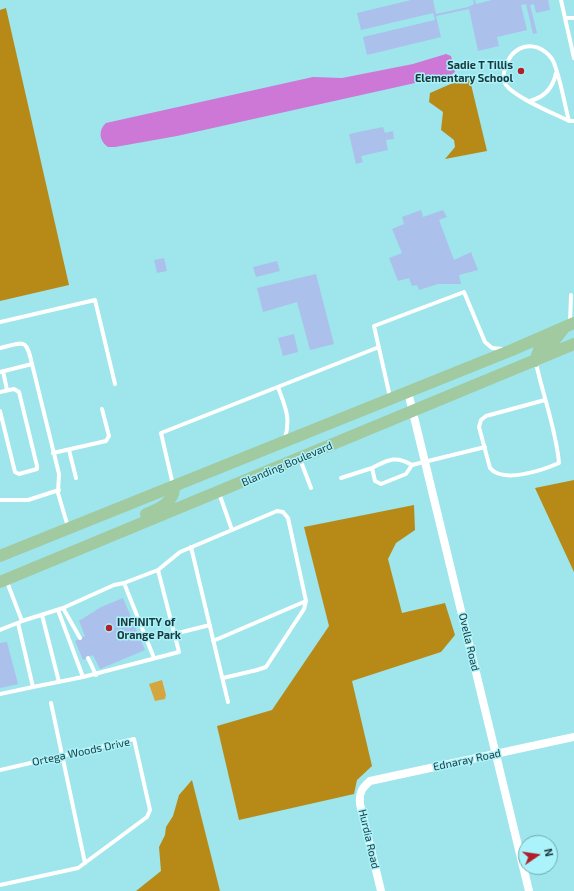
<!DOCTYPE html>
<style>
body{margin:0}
#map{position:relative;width:574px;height:891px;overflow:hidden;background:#9ee5ec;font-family:"Exo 2",sans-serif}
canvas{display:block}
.north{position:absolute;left:518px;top:835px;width:40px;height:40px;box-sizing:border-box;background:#aaf3fa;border:1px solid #71a9ae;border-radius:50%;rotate:77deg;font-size:11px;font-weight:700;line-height:16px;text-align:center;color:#1b393c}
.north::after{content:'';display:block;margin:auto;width:14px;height:18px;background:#b11f2a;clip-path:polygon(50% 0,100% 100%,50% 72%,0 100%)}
</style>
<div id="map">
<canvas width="574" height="891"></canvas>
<div class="north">N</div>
</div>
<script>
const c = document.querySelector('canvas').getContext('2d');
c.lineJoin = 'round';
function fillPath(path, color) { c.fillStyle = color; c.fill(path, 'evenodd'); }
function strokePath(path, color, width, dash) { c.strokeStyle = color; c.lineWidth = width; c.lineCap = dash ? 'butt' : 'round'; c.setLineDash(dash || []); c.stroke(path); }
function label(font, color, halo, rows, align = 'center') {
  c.font = font + ' "Exo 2",sans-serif'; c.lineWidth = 3; c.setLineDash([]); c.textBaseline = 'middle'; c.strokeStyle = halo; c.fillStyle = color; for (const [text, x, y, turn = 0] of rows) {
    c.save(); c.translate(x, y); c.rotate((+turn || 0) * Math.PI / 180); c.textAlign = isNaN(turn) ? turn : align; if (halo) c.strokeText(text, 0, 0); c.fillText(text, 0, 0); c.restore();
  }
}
const green = new Path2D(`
 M162,680l4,15 -1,4 -10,2 -6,-17z`);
const forest = new Path2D(`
 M6,8l63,277 -69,16v-291z
 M469,76l18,75 -42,8 10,-12 -1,-7 -13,-10 2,-18 -14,-10 1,-9z
 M574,480v92l-39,-84z
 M414,505l1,25 -19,13 -8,16 14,54 43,-10 10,32 -14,17 -89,29 20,85 -15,14 -3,14 -115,26 -22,-94 55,-16 57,-84 -25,-99z
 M192,780l28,111h-84l25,-20 -2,-24 6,-12 1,-8 7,-11 6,-21z`);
const water = new Path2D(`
 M446,54l5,2 4,16 -4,3 -274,61 -62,11h-7c-9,-6 -10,-17 -2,-24l207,-46 29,1 71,-14z`);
const building = new Path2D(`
 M411,0h22l3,14 32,-7 6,-3 -1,-4h2l1,4 16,-4h56l2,10 -14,3 -2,-9 -4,1 7,28 -4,1 -7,-30 -5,1 6,25 -30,7 2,9 -21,5 -9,-42 -33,7 5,21 -74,18 -4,-18 72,-17 -2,-7 -72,17 -4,-17z
 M383,127l2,6 8,-2 1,8 -8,1 2,10 -27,6 2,6 -7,2 -7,-30z
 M421,210l2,7 20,-7 4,7 -8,3 15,40 17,-8 7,18 -19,5 2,9h-23l-19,6 -2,-5 -5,1 -3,-8 -11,3 -9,-23 13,-5 -10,-24 12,-5 -2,-7z
 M164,258l3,13 -10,2 -3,-13z
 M277,261l3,10 -24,6 -3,-10z
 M316,274l18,70 -24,6 -13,-48 -34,10 -6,-24z
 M294,334l4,18 -15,4 -5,-18z
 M123,598l22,52 -45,19 -7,-14 -10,5 -8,-19 10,-5 -6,-15 22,-14z
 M7,642l11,42 -18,4v-45z`);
const lane = new Path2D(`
 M561,0l4,18h9
 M565,18l9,40
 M530,101c15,-4 23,-13 26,-28
 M569,121c-4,-14 -10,-51 -17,-62 -17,-23 -44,-13 -48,14 0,4 -1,8 2,12 8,12 49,29 63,36h5
 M0,322l95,-22 20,84
 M570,322l1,-27
 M0,348c25,-6 26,-10 32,16
 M536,363c7,33 20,66 23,100 -16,7 -56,21 -69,5l-11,-41 2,-7 5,-4 59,-16
 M3,371l4,19
 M0,372l32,-8 27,110 -1,19 10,34
 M278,387c7,20 13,30 7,51
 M0,392l14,-3 5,3 18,74v3l-18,5 -4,-2 -15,-61
 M390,397l-16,-71 90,-34 21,50 7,6 11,1
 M69,450l7,28
 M53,453l53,-12 3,-5 -7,-27
 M300,459l11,29
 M412,465l-6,9 -25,10 -6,-3 -3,-13c16,-8 23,-13 40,-3l73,-18
 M341,478l31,-10
 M173,485l-12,-52 218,-86
 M219,493l13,37
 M0,500h28l31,-10
 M191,547l37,155
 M158,570l22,-18 97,-41 6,1 5,6 18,83 -2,8 -38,58 -9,3 -34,8
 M7,582l15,39 41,-13 51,-23 10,-2 34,-13 21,82 -96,25 -25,-67
 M124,583l30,75
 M63,608l17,30
 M42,615l17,67
 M0,630l20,-8
 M174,634l36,-9
 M213,641l93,-40
 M88,658l8,17
 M33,687l50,-10
 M0,694l33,-7 -15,-64
 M51,703l34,160
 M0,770l134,-31 16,71 -3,7 -69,51 -78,17`);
const street = new Path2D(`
 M408,392l121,499
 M381,891l-21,-87c-1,-12 2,-16 10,-23l204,-44`);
const primary = new Path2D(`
 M535,361l4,-11 14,-8 11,-14
 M146,514c13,-5 29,-12 28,-28
 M0,556l512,-206 62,-27
 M0,582l574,-238`);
const markers = [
 [521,71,4,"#b11f2a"],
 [109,628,4,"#b11f2a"]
];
const poiNames = [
 ["Sadie T Tillis",513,65],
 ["Elementary School",513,78],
 ["INFINITY of",117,622,"left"],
 ["Orange Park",117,635,"left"]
];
const streetNames = [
 ["Blanding Boulevard",287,464,-23],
 ["Ovella Road",469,642,77],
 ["Ortega Woods Drive",81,752,-12],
 ["Ednaray Road",467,760,-12],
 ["Hurdia Road",369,839,77]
];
fillPath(green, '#d5a63e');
fillPath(forest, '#b78a18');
fillPath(water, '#cd77d6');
fillPath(building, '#abc1eb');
strokePath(lane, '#fff', 4);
strokePath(street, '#fff', 8);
strokePath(primary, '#a1caa1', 12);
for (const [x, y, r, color] of markers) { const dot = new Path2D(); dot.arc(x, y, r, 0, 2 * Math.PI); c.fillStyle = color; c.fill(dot); strokePath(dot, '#aaf3fa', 1.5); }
label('bold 11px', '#1b393c', '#aaf3fa', poiNames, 'right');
label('11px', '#1b393c', '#aaf3fa', streetNames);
</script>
